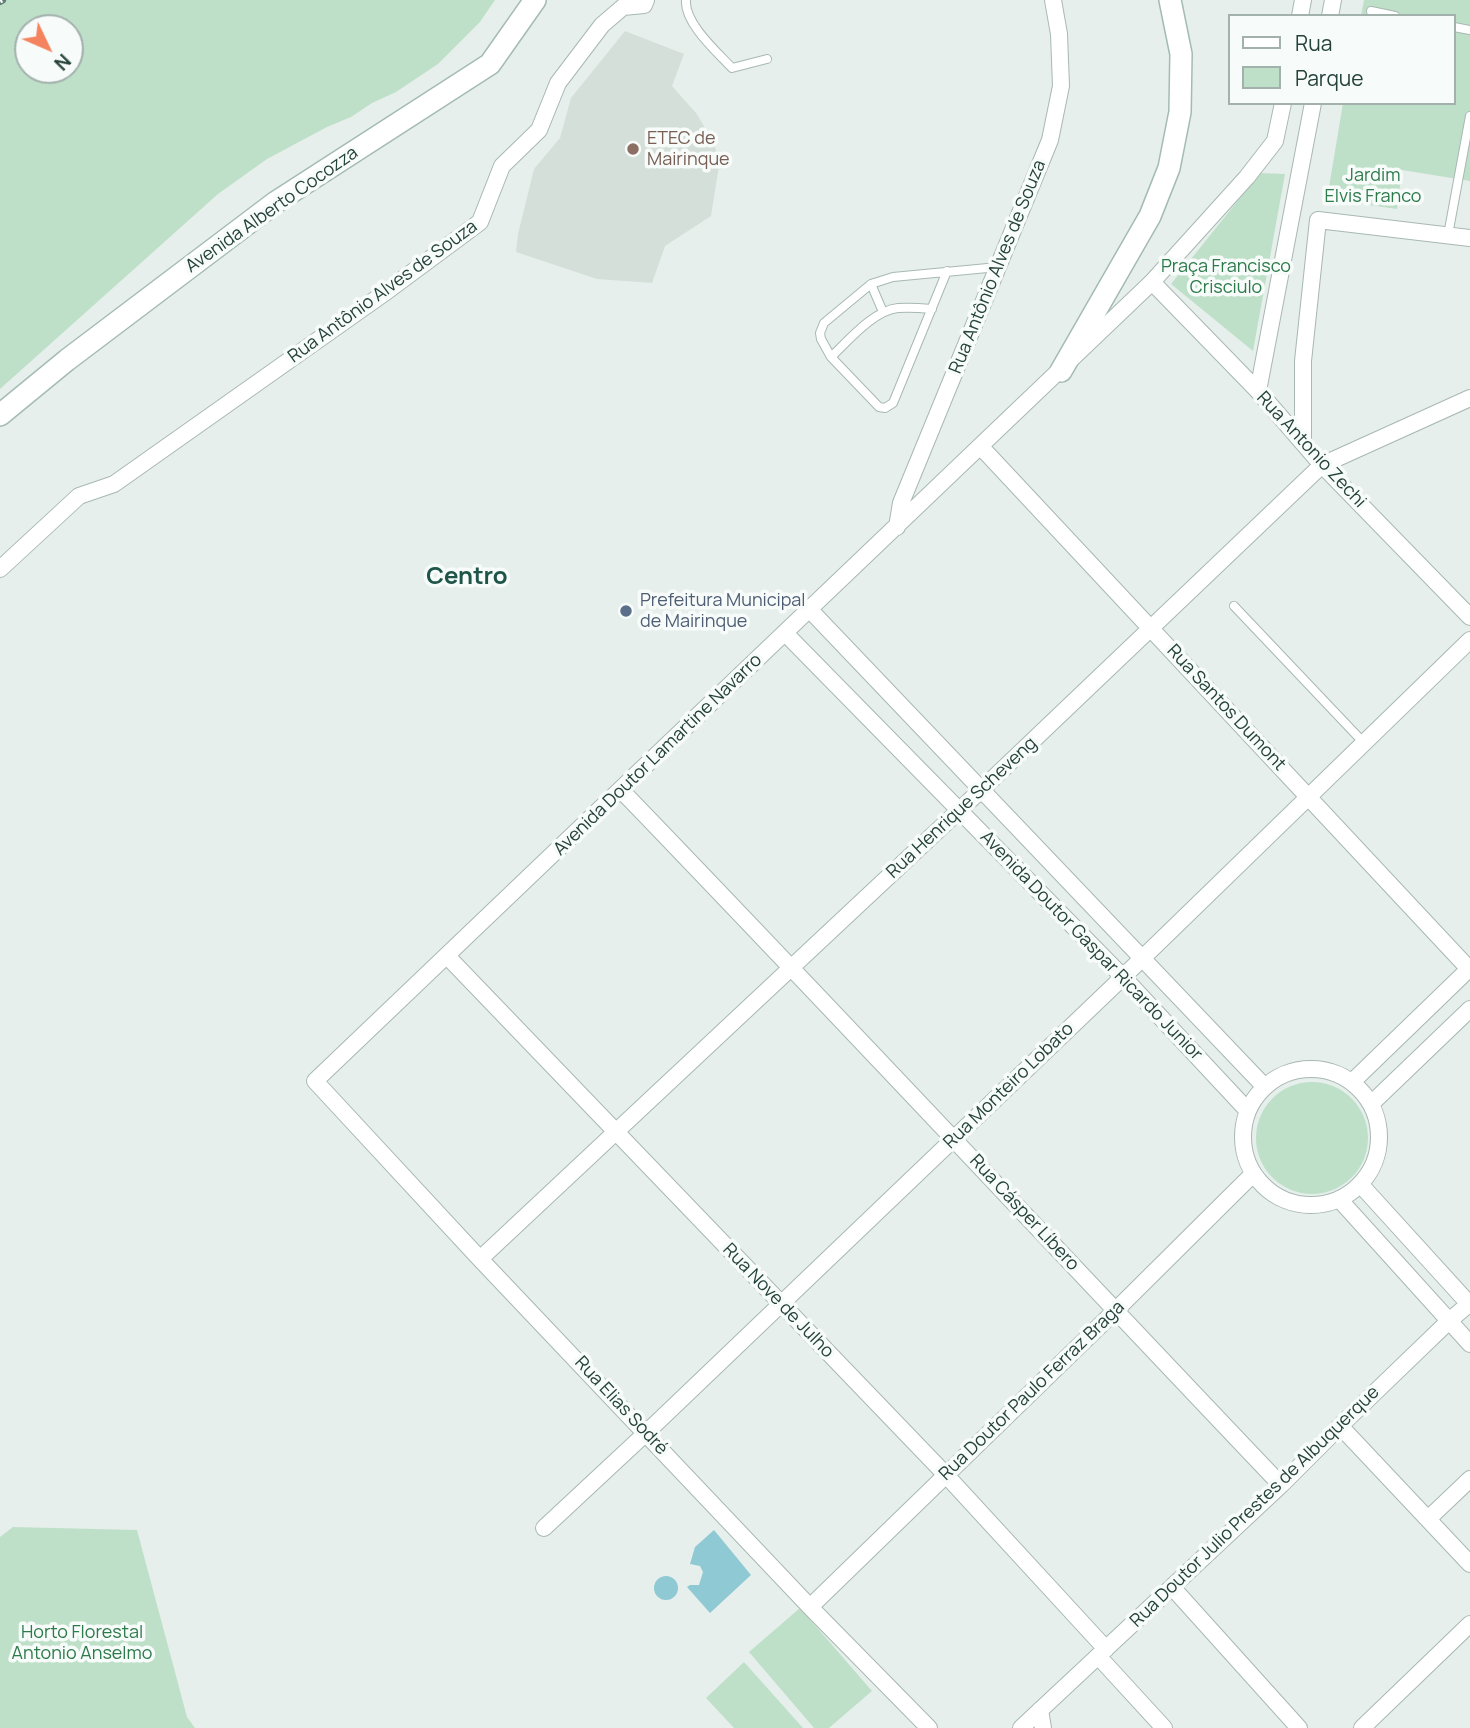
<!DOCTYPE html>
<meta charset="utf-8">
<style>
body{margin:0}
#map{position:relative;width:1470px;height:1728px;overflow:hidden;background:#e6efeb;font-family:Manrope,sans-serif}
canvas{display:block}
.legend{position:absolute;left:1228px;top:14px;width:228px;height:91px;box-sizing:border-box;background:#f7fbf9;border:2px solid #a3b1ad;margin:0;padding:9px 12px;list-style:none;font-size:21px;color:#24423a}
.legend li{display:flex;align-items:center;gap:14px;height:35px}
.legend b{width:35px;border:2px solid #a3b1ad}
.north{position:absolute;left:14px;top:14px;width:70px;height:70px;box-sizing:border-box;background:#f7fbf9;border:2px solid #a3b1ad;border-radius:50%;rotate:134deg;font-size:19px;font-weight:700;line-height:28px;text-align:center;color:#24423a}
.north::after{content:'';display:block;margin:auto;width:24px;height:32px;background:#f4845f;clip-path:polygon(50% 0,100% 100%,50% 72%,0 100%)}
</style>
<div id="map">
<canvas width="1470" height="1728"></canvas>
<ul class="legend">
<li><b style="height:9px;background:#fff"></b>Rua</li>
<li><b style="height:19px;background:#bfe0c8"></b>Parque</li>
</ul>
<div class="north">N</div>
</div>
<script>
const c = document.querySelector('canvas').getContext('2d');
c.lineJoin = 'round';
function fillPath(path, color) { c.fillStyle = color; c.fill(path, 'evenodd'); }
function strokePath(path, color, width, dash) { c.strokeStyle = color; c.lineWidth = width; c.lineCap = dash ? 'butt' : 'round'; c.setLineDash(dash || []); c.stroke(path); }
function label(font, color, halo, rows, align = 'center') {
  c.font = font + ' Manrope,sans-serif'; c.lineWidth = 7; c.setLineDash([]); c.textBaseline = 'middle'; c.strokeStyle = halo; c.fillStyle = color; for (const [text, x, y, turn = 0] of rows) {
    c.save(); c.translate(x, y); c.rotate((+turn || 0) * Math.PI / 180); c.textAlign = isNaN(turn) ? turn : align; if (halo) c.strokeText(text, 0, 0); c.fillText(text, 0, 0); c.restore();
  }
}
const built = new Path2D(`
 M625,31l59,23 -12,32 24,27 13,21 11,25 -9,57 -46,30 -13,37 -55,-4 -81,-27 2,-18 16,-65 26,-31 11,-40z`);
const green = new Path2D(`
 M0,0h495l-15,22 -42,42 -42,28 -24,11 -21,14 -24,10 -60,32 -49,35 -218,195zM28,28h42v42h-42z
 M1364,0h106v181l-68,-11 -5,39 -70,-10 16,-96h111v-87h-93z
 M1260,173l25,1 -32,177 -82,-67z
 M1256 1138a56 56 0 1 1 112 0a56 56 0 1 1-112 0Z
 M13,1527l124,3 50,187 8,11h-195v-191z
 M800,1608l72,83 -43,37h-15l-65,-76z
 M744,1662l59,66h-69l-28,-30z`);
const water = new Path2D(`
 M714,1530l37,45 -41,38 -23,-26 3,-2h9l4,-13 -3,-6 -10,-2 5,-17z
 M654 1588a12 12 0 1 1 24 0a12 12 0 1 1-24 0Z`);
const lane = new Path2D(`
 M686,0c-2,23 31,52 46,68l35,-9
 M1371,11l24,5
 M1454,27l16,3
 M1448,235l22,-119
 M947,271l-54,132 -8,5 -6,-1 -48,-50 -10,-18 -1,-6 4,-10 47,-39 22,-7 105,-10
 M871,284l12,28
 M831,357c17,-16 43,-47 67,-49 11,-1 23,0 34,1
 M1234,606l130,137`);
const street = new Path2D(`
 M1300,16l3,-16
 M1330,16l3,-16
 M1152,282l106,109 64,74 148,152
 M1258,391l55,-288
 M1303,443v-82l15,-141 152,18
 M981,447l489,523
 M897,527l4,-24 149,-363 11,-54 -2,-52 -6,-34
 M0,569l79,-73 35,-12 269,-190 97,-72 22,-56 37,-36 19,-47 44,-58 21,-18 21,-2 2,-5
 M810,610l454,476
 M785,633l338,344 125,134
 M621,790c222,230 440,464 660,695
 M447,956l498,518 161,175
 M1243 1137a68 68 0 1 1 136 0a68 68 0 1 1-136 0Z
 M1352,1082l118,-114
 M1371,1104l99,-95
 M1360,1184l110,121
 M1339,1199l131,145
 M480,1259l501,-469 341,-325 148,-67
 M1340,1426l130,138
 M1428,1519l42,-40
 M544,1528l102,-95 477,-456 347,-337
 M1172,1587l127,141
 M810,1607l305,-296 138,-137
 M1098,1656l66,72
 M1040,1710l3,18
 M929,1728l-119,-121 -330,-348 -165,-178 837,-799 95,-105 28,-36 8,-38
 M1021,1728l260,-243 59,-59 109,-105 21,-18
 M1362,1728l108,-104`);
const secondary = new Path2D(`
 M1061,371l89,-155 19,-48 11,-56 1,-58 -11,-54
 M0,415l67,-55 209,-158 214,-138 45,-64`);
const rail = new Path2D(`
 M0,1l2,-1`);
const markers = [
 [633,149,7,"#8d6e63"],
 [626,611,7,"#5c6f8a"]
];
const educationNames = [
 ["ETEC de",647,139],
 ["Mairinque",647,160]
];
const parkNames = [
 ["Jardim",1373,176],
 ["Elvis Franco",1373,197],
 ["Praça Francisco",1226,267],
 ["Crisciulo",1226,288],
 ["Horto Florestal",82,1633],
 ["Antonio Anselmo",82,1654]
];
const streetNames = [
 ["Avenida Alberto Cocozza",272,210,-35],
 ["Rua Antônio Alves de Souza",998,267,-68],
 ["Rua Antônio Alves de Souza",383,292,-36],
 ["Rua Antonio Zechi",1311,450,47],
 ["Rua Santos Dumont",1226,708,47],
 ["Avenida Doutor Lamartine Navarro",658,755,-44],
 ["Rua Henrique Scheveng",962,808,-43],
 ["Avenida Doutor Gaspar Ricardo Junior",1091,946,46],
 ["Rua Monteiro Lobato",1009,1086,-44],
 ["Rua Cásper Líbero",1024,1213,47],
 ["Rua Nove de Julho",778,1301,46],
 ["Rua Doutor Paulo Ferraz Braga",1032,1391,-44],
 ["Rua Elias Sodré",621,1406,47],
 ["Rua Doutor Julio Prestes de Albuquerque",1255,1507,-44]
];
const serviceNames = [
 ["Prefeitura Municipal",640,601],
 ["de Mairinque",640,622]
];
const districtNames = [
 ["Centro",467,577]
];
fillPath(built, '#d4dfda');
fillPath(green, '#bfe0c8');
fillPath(water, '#8ec9d4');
strokePath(lane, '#a8b8b2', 10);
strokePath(street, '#a8b8b2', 18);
strokePath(secondary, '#a4bbb3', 24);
strokePath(lane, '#fff', 8);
strokePath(street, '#fff', 16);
strokePath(secondary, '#fff', 21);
strokePath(rail, '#5f7d75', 8);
strokePath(rail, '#f7fbf9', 5, [16]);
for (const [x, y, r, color] of markers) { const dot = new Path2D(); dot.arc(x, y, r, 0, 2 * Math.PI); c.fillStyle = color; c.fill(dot); strokePath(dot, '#f7fbf9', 2.5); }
label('18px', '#785e54', '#f7fbf9', educationNames, 'left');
label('18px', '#2d7a4b', '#f7fbf9', parkNames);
label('18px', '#24423a', '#f7fbf9', streetNames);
label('18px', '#4e5e75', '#f7fbf9', serviceNames, 'left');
label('bold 24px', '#1f5548', '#f7fbf9', districtNames);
</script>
